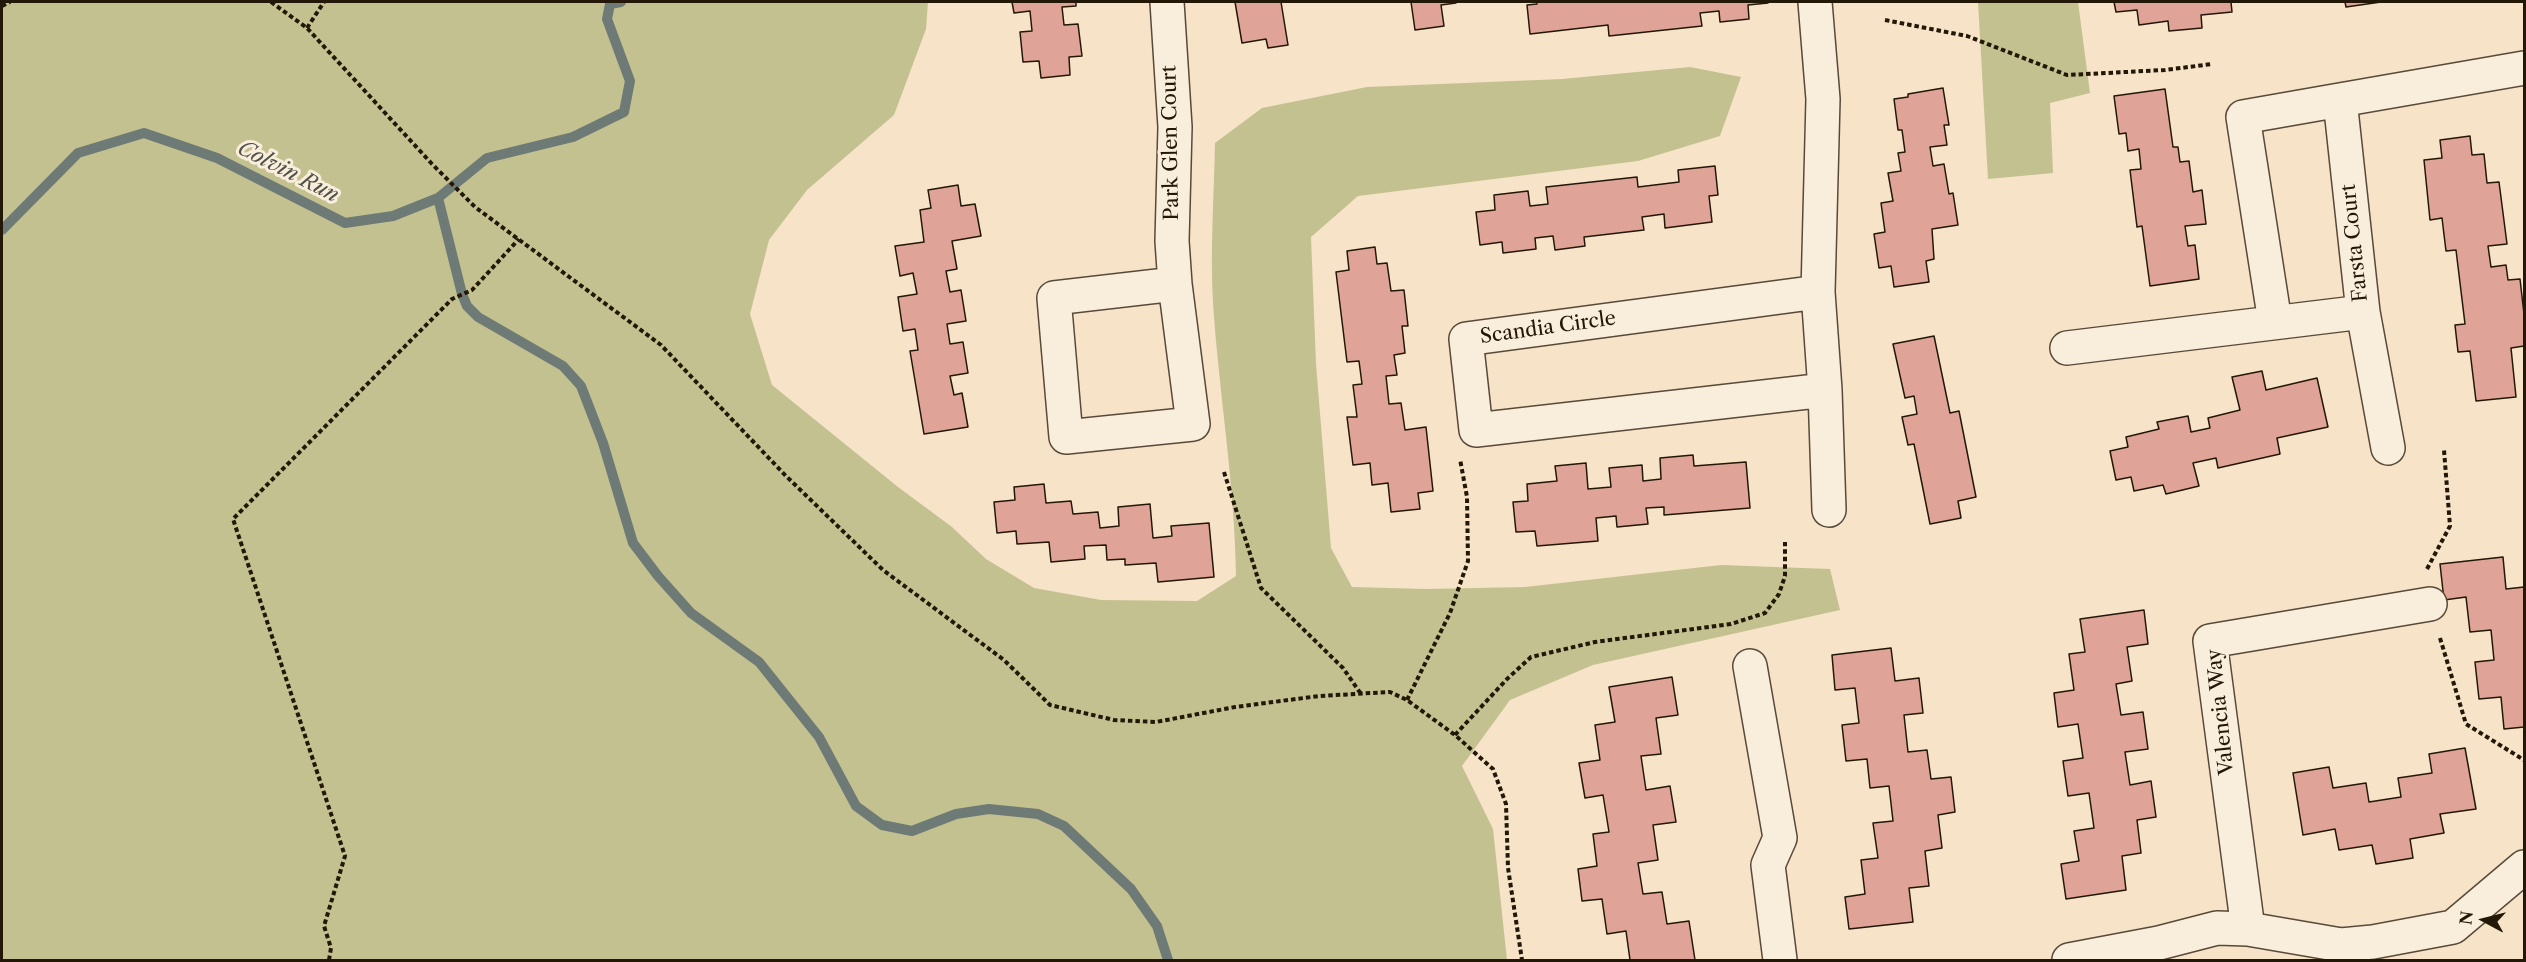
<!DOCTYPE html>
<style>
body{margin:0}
#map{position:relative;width:2526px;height:962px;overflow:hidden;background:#f6e3c8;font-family:"Libre Caslon Text",serif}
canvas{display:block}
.frame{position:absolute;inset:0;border:3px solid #231708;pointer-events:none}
.north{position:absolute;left:2454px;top:890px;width:60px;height:60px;-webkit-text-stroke:4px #f9eddb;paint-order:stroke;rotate:277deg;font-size:16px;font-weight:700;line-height:24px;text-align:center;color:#231708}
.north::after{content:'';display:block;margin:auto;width:21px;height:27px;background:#231708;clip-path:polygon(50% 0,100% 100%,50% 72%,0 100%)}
</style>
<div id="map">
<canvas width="2526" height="962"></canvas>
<div class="frame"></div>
<div class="north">N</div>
</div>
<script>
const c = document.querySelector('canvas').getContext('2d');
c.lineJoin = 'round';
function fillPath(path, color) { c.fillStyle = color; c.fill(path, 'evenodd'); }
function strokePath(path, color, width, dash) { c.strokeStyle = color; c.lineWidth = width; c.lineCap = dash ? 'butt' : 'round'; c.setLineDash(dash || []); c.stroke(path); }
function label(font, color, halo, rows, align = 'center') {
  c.font = font + ' "Libre Caslon Text",serif'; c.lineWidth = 6; c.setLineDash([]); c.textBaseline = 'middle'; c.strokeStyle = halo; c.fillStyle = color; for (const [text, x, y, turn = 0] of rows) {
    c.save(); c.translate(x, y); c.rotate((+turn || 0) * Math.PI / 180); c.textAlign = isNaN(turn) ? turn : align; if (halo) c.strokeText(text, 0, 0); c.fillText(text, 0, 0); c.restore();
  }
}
const green = new Path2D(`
 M2,2h926l-2,27 -32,86 -87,75 -38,50 -19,74 22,71 126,102 54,40 34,32 48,29 67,12 96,1 39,-25c-1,-91 -17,-182 -23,-273 -3,-53 1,-107 2,-160l47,-35 105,-21 195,-8 128,-12 51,10 -21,59 -82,25 -280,35 -47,41 5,127 15,184 21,39 74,2 99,-2 196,-22 109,4 10,41 -247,55 -83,35 -48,66 31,63 14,131h-1505z
 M1978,2h100l12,91 -40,10 3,70 -65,6z`);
const stream = new Path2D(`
 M438,198l24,96 5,12 11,11 85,49 18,20 22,57 30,100 25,33 33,37 68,49 60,75 37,69 26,19 30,6 44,-17 33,-5 49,5 26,12 67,63 26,37 11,34
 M2,230l76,-77 66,-20 73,25 128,65 48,-7 45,-18 49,-40 86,-21 51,-25 6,-31 -23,-62 3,-15 11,-2`);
const building = new Path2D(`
 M1012,2h64v4l-14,1 2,18 14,-1 4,32 -13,1 1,18 -29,3 -2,-17 -16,1 -3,-30 12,-1 -2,-20 -16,2z
 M1235,2h46l7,43 -20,3 -2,-9 -24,4z
 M1411,2h45v1l-15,2 3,21 -29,4z
 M1536,2h232v1l-20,2 1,14 -29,3 -1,-11 -19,2 2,13 -93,10 -1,-11 -78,9 -3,-29 10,-1z
 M2114,2h117l1,10 -31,3 1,13 -33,3 -1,-10 -29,4 -2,-15 -21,2z
 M2345,2h36l-35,5z
 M1943,88l6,37h-5l3,20 -17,2 3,19 11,-2 5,30 4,-1 5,32 -26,4 2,30 -8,2 3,21 -35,5 -3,-21 -12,2 -5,-34 11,-2 -4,-29 12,-2 -5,-28 13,-2 -3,-18 7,-1 -3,-22h-4l-4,-31 14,-2v-3z
 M2165,89l8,58h5l2,15 9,-1 4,31 9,-2 4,34 -21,2 3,20 7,-1 4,34 -49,7 -8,-60 -5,1 -7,-57 11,-1 -2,-20 -11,2 -2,-18 -7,1 -5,-38z
 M2470,136l2,19 12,-1 3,29 12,-1 8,62 -19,2 3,21 15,-2 2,15 12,-1 4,35v32l-13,2 5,49 -40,4 -6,-50 -12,1 -3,-27 10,-1 -9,-74 -10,1 -4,-33 -12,2 -6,-60 18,-2 -2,-18z
 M1715,166l3,29 -9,1 3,26 -47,6 -1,-14 -22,3 2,13 -60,7 1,9 -30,4 -2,-14 -18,2 1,11 -33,4 -1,-11 -22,3 -4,-33 19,-2 -1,-15 34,-4 2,15 18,-2 -2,-17 91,-10 1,10 41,-5 -1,-12z
 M958,185l3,21 14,-2 6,32 -29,5 5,28 -11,2 4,21 11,-2 5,31 -19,3 3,20 13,-2 5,31 -18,3 4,19 8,-2 6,34 -44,7 -14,-83 8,-1 -3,-21 -12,2 -5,-34 19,-3 -4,-21 -13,3 -5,-30 29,-4 -4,-32 11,-2 -3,-18z
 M1375,247l2,17 10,-1 4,28 13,-1 4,36h-6l3,27 -11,2 3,20 -11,1 3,28 12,-1 4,27 21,-3 7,64 -15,2 2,16 -29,3 -3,-29 -16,2 -2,-22 -17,2 -6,-48h10l-4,-32 9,-1 -3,-23 -12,1 -11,-90 13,-2 -2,-19z
 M1934,336l16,77 9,-2 17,86 -18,4 3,17 -31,6 -16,-80 -6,1 -6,-28 15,-3 -3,-18 -9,2 -12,-54z
 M2262,371l4,19 51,-12 11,49 -51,11 3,16 -62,14 -2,-10 -23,5 6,23 -33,8 -3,-9 -29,6 -3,-14 -15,3 -6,-29 18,-4 -2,-10 33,-8 -2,-7 31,-6 3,16 19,-4 -2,-10 32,-8 -8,-33z
 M1693,455l1,11 52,-4 4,46 -86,7v-8l-18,1 2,16 -31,3 -1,-11 -20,2 2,23 -61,5 -2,-15 -19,1 -3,-30 15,-1 -1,-17 30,-3 -2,-15 31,-3 2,26 23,-2 -2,-19 33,-3 1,16 18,-2 -1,-21z
 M1044,484l2,19 25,-2 2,13 25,-2 2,16 19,-2 -1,-19 32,-3 3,34 19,-2 -1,-10 38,-3 5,54 -56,5 -2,-19 -31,2v-6l-18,1 -1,-15 -22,1 1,13 -34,3 -2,-20 -32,2 -1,-13 -19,2 -3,-31 21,-2 -1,-13z
 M2503,557l3,32 18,-2v140l-20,2 -3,-32 -22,2 -4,-37 19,-2 -3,-30 -21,2 -4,-35 -22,3 -4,-36z
 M2144,610l4,34 -21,3 5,34 -16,3 5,31 22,-3 5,37 -23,3 5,33 21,-4 5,36 -19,3 4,33 -19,3 4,34 -60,9 -5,-35 18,-3 -5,-30 20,-3 -5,-35 -21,3 -5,-35 20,-3 -5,-34 -20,3 -4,-34 20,-3 -5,-36 16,-2 -5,-33z
 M1891,648l4,33 24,-3 4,35 -19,2 4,37 19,-2 4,29 20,-2 4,35 -17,3 4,33 -17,3 4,35 -20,2 4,34 -64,7 -4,-32 20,-3 -4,-34 17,-2 -5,-35 20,-2 -4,-35 -19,2 -3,-29 -21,2 -4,-36 17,-2 -4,-35 -20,2 -3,-35z
 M1672,677l6,38 -22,3 5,36 -20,2 5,34 24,-4 6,36 -23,3 5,35 -20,3 5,31 19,-2 5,32 22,-3 6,39h-65l-4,-29 -19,3 -5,-35 -20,2 -4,-32 19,-3 -4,-32 16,-2 -6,-37 -18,3 -6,-35 21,-3 -5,-35 20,-3 -6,-35z
 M2465,748l11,61 -36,5 4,19 -34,6 3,19 -37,6 -4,-19 -33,5 -4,-21 -32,6 -10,-62 36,-6 4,21 33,-5 3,19 32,-5 -3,-19 34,-5 -3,-19z`);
const path = new Path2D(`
 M271,2l36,26 125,136 43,43 186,138 125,131 97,94 121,90 46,45 64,15 42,2 79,-15 84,-11 71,-4 17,8 48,35 38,34 13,35 2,64 14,92
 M2,6l8,-4
 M1885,20l82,16 100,39 98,-5 47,-6
 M307,28l17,-26
 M1224,472l37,116 82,80 18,26
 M2427,569l23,-43 -6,-76
 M2440,638l26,86 58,36
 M1407,700l43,-87 18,-52 -1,-64 -7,-38
 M1455,735l52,-56 24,-22 64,-15 136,-18 34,-11 14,-19 6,-18v-34
 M329,960l2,-12 -7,-22 21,-70 -112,-337 219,-220 20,-9 47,-51`);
const minor = new Path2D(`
 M1167,2l8,125 -3,114 3,43
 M1815,2l8,97 -5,193 7,98 4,120
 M1175,284l18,140 -127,13 -12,-139z
 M1818,292l-352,47 10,91 349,-40
 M2363,312l25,136
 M2275,322l-32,-205 97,-17
 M2067,348l296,-36 -23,-212 184,-32
 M1750,666l30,172 -12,27 12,95
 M2248,929l-38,-288 220,-37
 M2069,960l90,-17 58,-15 31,1 93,16 32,-3 80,-15 71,-60`);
const streetNames = [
 ["Park Glen Court",1171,143,-91],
 ["Farsta Court",2355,243,-96],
 ["Scandia Circle",1548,328,-8],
 ["Valencia Way",2221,712,-96]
];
const waterNames = [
 ["Colvin Run",288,172,27]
];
fillPath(green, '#c4c190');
strokePath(stream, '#6e7a76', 10);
fillPath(building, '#dfa497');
strokePath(building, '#231708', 1.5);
strokePath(minor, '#584a38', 36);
strokePath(path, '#231708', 4, [4.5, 3]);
strokePath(minor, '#f9eddb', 33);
label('20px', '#231708', '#f9eddb', streetNames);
label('italic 21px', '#4f5148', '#f9eddb', waterNames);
</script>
